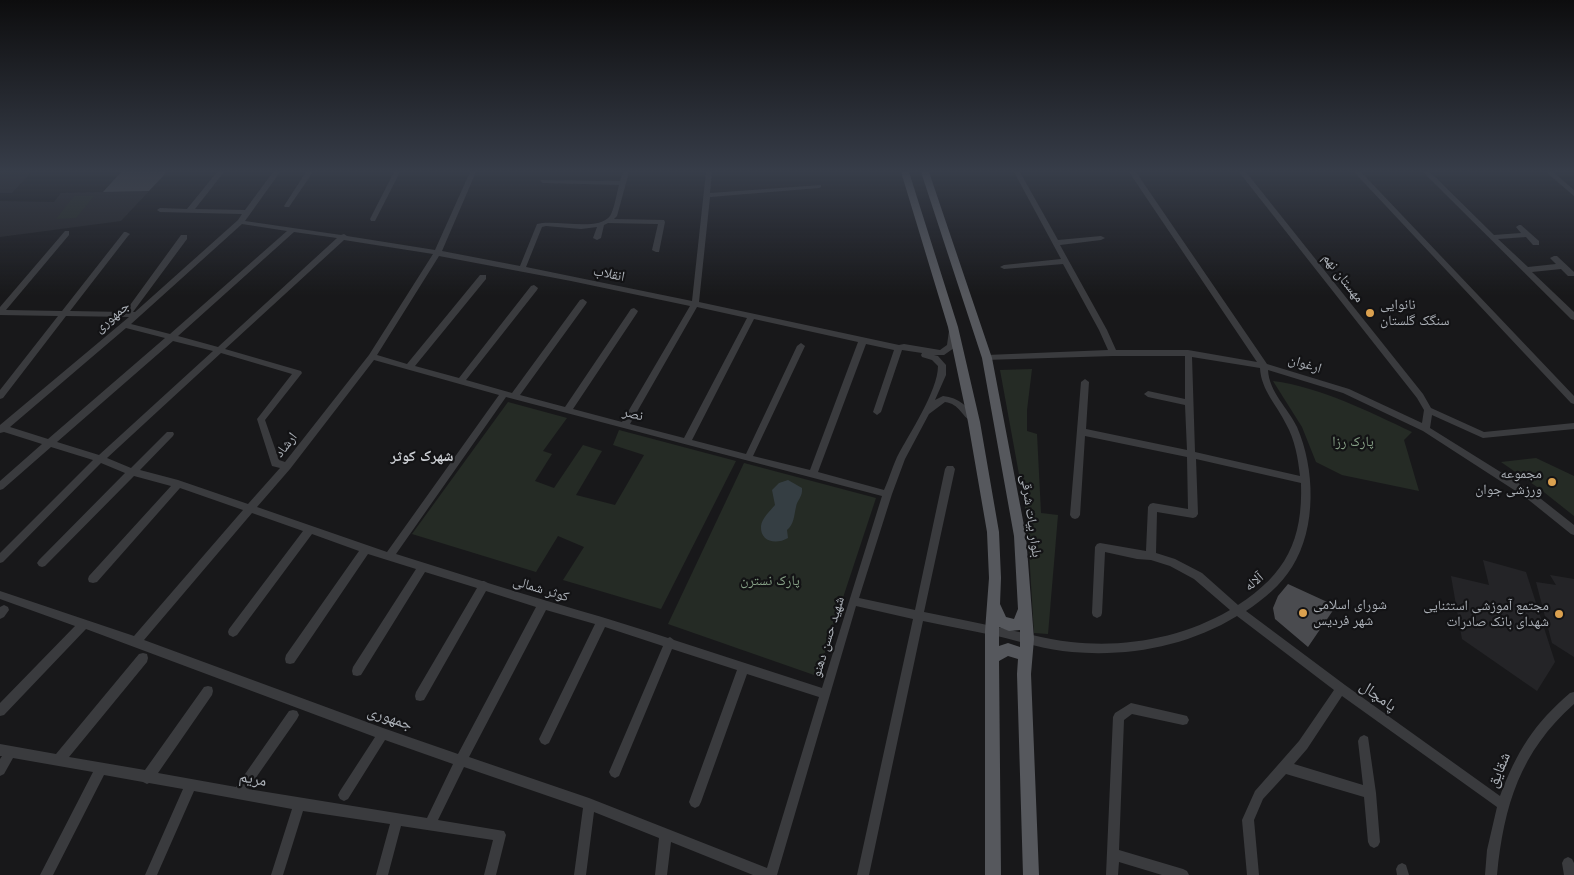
<!DOCTYPE html>
<meta charset="utf-8">
<style>
body{margin:0}
canvas{display:block;background:#18181a}
</style>
<canvas width="1574" height="875"></canvas>
<script>
const c = document.querySelector('canvas').getContext('2d');
c.lineJoin = 'round';
function fillPath(path, color) { c.fillStyle = color; c.fill(path, 'evenodd'); }
function strokePath(path, color, width, dash) { c.strokeStyle = color; c.lineWidth = width; c.lineCap = dash ? 'butt' : 'round'; c.setLineDash(dash || []); c.stroke(path); }
function label(font, color, halo, rows, align = 'center') {
  c.font = font + ' Montserrat,"Noto Naskh Arabic",sans-serif'; c.lineWidth = 4.5; c.setLineDash([]); c.textBaseline = 'middle'; c.strokeStyle = halo; c.fillStyle = color; for (const [text, x, y, turn = 0] of rows) {
    c.save(); c.translate(x, y); c.rotate((+turn || 0) * Math.PI / 180); c.textAlign = isNaN(turn) ? turn : align; if (halo) c.strokeText(text, 0, 0); c.fillText(text, 0, 0); c.restore();
  }
}
const built = new Path2D(`
 M0,172h32l-20,21h-12z
 M149,191l-28,30 -121,16v-36l54,1 7,-9z
 M1483,560l43,12 29,90 -18,29 -75,-52 -11,-63 38,9z
 M1550,575l24,4v78l-22,-14 -16,-61 20,3z`);
const green = new Path2D(`
 M74,196h20l-18,22 -20,1z
 M1032,369l-5,41v21l10,3 4,79 17,2 -10,119 -14,-1 -7,-115 -27,-148z
 M1273,381c47,6 97,31 139,51l-8,8 15,51 -77,-16 -26,-13 -14,-35z
 M508,402l59,16 -24,33 9,3 -17,27 19,7 29,-43 19,6 -26,44 39,10 29,-50 -31,-10 6,-15 117,31 -75,148 -98,-29 21,-33 -26,-11 -22,36 -124,-38z
 M1536,458l38,18v40l-34,-27 -39,-27z
 M744,463l132,35 -59,178 -149,-52z`);
const water = new Path2D(`
 M788,480l14,8c1,9 -5,12 -6,19 -2,9 -2,17 -9,23l1,8c-12,7 -28,4 -27,-12 1,-8 9,-15 14,-21l-3,-15 7,-7z`);
const building = new Path2D(`
 M121,172h46l-18,19 -46,1z
 M1288,584l48,22 -28,41 -33,-28 -2,-11 5,-12z`);
const minor = new Path2D(`
 M217,172h7l-29,37 50,1 28,-38h7l-35,49 96,14 3,-1 3,2 88,14 35,-78h6l-34,79 78,15 17,-42c18,-5 61,8 73,-8 4,-6 7,-24 9,-31l-76,-2 -3,-2 1,-1 79,1 3,-9h6l-12,44 -3,3 50,1 1,2 -6,30h-3l-4,-2 6,-26 -50,-1 -4,2 -3,13 -4,2 -4,-2 4,-11 -16,2 -35,-3 -4,1 -16,40 166,34 14,-129h6l-2,21 111,-8v2l-2,1 -109,9 -11,105 200,43 5,-1 36,6 7,-5 2,-14h6l1,2 -2,15 -10,7h-10l4,1 8,9v10l-11,25 8,-4c16,2 25,10 33,23l-4,3c-11,-6 -12,-18 -27,-20l-16,12 -24,45 -13,35 -33,104 56,12 30,-141 2,-3h6l2,3 -31,143c23,5 46,9 68,14 26,5 52,13 79,16 54,6 111,-4 159,-32l-36,-31 -24,-13 -19,-6 -14,-1 -32,-7 -3,61 -1,3 -4,2 -4,-2 -1,-3 3,-66 2,-3 3,-1 46,8 2,-44 2,-3 3,-1 35,6 -1,-52 -102,-21 -5,79 -2,3 -3,1 -3,-1 -2,-3 11,-133 4,-3 4,3 -3,47 101,21 -2,-45 -37,-8 -4,-3 4,-3 37,8v-43h-72l-129,4 -1,-2 1,-2 3,-1 121,-5 -9,-20 -36,-66 -59,5 -4,-2 4,-2 57,-6 -47,-87h6l38,68 43,-4 4,2 -4,2 -41,5 47,85 9,20h72l69,12 -128,-190h7l131,192 82,25 73,34 2,-13 -7,-12 -178,-226h7l177,222 8,14 53,24 90,-9v6l-91,9 -51,-23 -2,13 101,63 43,34v10l-3,-1 -46,-37 -102,-66 -80,-38 -75,-23c1,22 20,38 29,57 18,41 20,101 -5,140 -11,18 -28,32 -46,44l99,74 155,111c17,-45 34,-72 70,-103l4,-1v12c-54,48 -70,101 -77,171h-12l2,-25 10,-43 -155,-111 -35,53 -13,15 69,21 -5,-44 2,-4 4,-2 4,2 8,56 4,49 -2,4 -4,2 -4,-2 -2,-4 -4,-45 -78,-23 -23,25 -9,21 5,55h-12l-5,-55 13,-29 44,-50 35,-51 -97,-74c-49,30 -108,41 -165,36 -25,-2 -50,-10 -75,-16 -24,-5 -50,-10 -74,-15l-54,254h-12l56,-256 -57,-13 -79,269h-24l-82,-33 -4,33h-12l4,-37 -65,-26 -8,63h-12l9,-67 -119,-41 -26,53 66,11 2,4 -10,40h-12l9,-35 -92,-14 -13,49h-12l14,-51 -87,-13 -20,64h-12l21,-66 -98,-18 -37,84h-12l38,-86 -34,-6 -2,1 -4,-2 -39,-7 -51,100h-13l53,-103 -80,-14 -9,16 -4,2v-17l2,-3h-2v-12l56,10 83,-100 4,-1 4,1 1,4 -1,4 -78,95 76,13 59,-83 4,-1 4,1 1,4 -1,4 -54,78 78,14 53,-76 4,-1 4,1 2,4 -2,4 -49,70 179,29 26,-54 -68,-24 -37,59 -4,2 -4,-2 -2,-4 2,-4 35,-54 -289,-108 -82,86 -4,1v-13l75,-77 -75,-27v-8l134,45 109,-126 -63,-22 -83,94 -4,1 -4,-1 -1,-3 1,-3 82,-90 -37,-10 -89,90 -3,1 -3,-1 -2,-3 2,-3 86,-87 -24,-10 -98,99 -3,1v-10l93,-93 -42,-13 -48,42 -3,1v-9l42,-37 -38,-12 -4,1v-8l129,-108 -63,-1 -63,82 -3,1v-9l58,-74 -58,-1v-8l65,-76h4v4l-63,75 56,1 62,-79h2l4,2 -2,2 -58,75 55,1 56,-77h6v4l-54,73h2l103,-92 4,-6 -82,-2 -3,-2 3,-2 27,1zM242,224l45,7 -117,103 -39,-10zM294,232l43,6 -119,109 -40,-11zM344,240l89,14 -64,101 -84,107 -6,-2 -14,-40 37,-47 -1,-2 -76,-22zM439,256l132,25 119,25 -68,116 -49,-13 64,-96 1,-2 -4,-3 -3,1 -66,98 -45,-12 66,-91 1,-2 -4,-3 -3,1 -68,93 -46,-13 71,-90 1,-2 -4,-3 -3,1 -72,92 -44,-12 71,-87v-4h-6l-73,89 -30,-9zM697,307l50,11 -63,120 -54,-14zM754,319l104,23 -48,128 -57,-14 52,-110 -4,-3 -4,3 -51,108 -54,-14zM126,328l39,10 -117,101 -38,-12zM173,341l40,10 -114,104 -42,-13zM866,344l28,6 -21,62 4,3 4,-3 21,-62 20,3 -1,2 1,2 10,3 6,6c0,25 -29,68 -41,91 -5,11 -8,22 -13,33l-66,-18zM221,353l71,21 -35,45 14,44 1,3 8,2 -32,36 -70,-24 -38,-10 33,-34 1,-2 -1,-2h-6l-36,36 -24,-10zM1192,357l68,11c1,22 17,37 26,56 9,16 12,34 14,52l-105,-24zM374,360l125,35 -112,157 -130,-45 33,-38zM506,397l376,99 -60,192 -148,-48 -4,-3 -2,1c-59,-20 -120,-36 -180,-55l-4,-2h-2l-86,-27zM1196,459l105,24c2,57 -15,91 -63,122l-36,-32 -27,-14 -19,-6 1,-41 36,6 3,-1 2,-3zM252,513l51,18 -74,98 -1,3 1,3 4,2 4,-2 75,-101 47,17 -73,104 -1,4 1,4 4,1 4,-1 74,-109 48,15 -63,98 -1,4 1,4 4,1 4,-1 64,-103 52,16 -61,104 -1,4 1,4 4,1 4,-1 62,-109 50,16 -78,147 -75,-26 -239,-88zM546,610l49,14 -54,111 -2,4 2,4 4,2 4,-2 56,-116 58,19 -54,126 2,4 4,2 4,-2 53,-127 65,21 -48,132 2,4 4,2 4,-2 2,-4 46,-128 72,23 -52,171 -178,-70 -120,-41z
 M306,172h7l-24,35h-4l-1,-1z
 M394,172h6l-24,47 -1,2h-4l-1,-2z
 M1354,172h7l213,224v8l-3,-1z
 M1423,172h7l64,63 27,-2 -5,-6 3,-2h2l18,16v4h-6l-7,-8 -28,2 30,28 28,-3 -6,-6 4,-2h3l17,16v4h-6l-7,-7 -29,3 42,40v8l-3,-1z
 M1546,172h7l21,18v6z
 M4,605l4,2 1,3 -5,7 -4,2v-12z
 M1131,703l52,12 4,1 2,4 -2,4 -4,1 -51,-11 -8,6 -5,130 64,19 4,2 2,4h-27l-43,-13 -1,13h-12l7,-158 2,-4z
 M1568,857l4,2 2,4v12h-10l-2,-12 2,-4z
 M1402,863l4,2 3,10h-12l-1,-6 2,-4z`);
const major = new Path2D(`
 M901,172h8l49,155 22,95 19,110 2,46 -1,26 6,13 8,2 4,-10 -4,-73 -32,-178 -61,-186h8l63,186 34,178 8,103 -3,35 8,201h-16l-6,-201 1,-15 -10,-3 -9,5 2,214h-16v-244l4,-53 -2,-46 -19,-110 -20,-95zM999,627l10,4 11,-1v17l-12,-4 -9,3z`);
const markers = [
 [1370,313,5,"#dba14f"],
 [1552,482,5,"#dba14f"],
 [1303,613,5,"#dba14f"],
 [1559,614,5,"#dba14f"]
];
const streetNames = [
 ["انقلاب",609,274,11],
 ["مهستان نهم",1343,278,52],
 ["جمهوری",112,317,-40],
 ["ارغوان",1305,364,17],
 ["نصر",633,414,14],
 ["ارشاد",286,445,-52],
 ["بلوار بیات شرقی",1031,516,82],
 ["آلاله",1254,582,-39],
 ["کوثر شمالی",541,589,17],
 ["شهید حسن دهنو",828,637,-73]
];
const poiNames = [
 ["نانوایی",1380,305],
 ["سنگک گلستان",1380,321],
 ["مجموعه",1542,474,"right"],
 ["ورزشی جوان",1542,490,"right"],
 ["شورای اسلامی",1313,605],
 ["شهر فردیس",1313,621],
 ["مجتمع آموزشی استثنایی",1549,606,"right"],
 ["شهدای بانک صادرات",1549,622,"right"]
];
const parkNames = [
 ["پارک رزا",1353,442],
 ["پارک نسترن",770,581]
];
const neighbourhoodNames = [
 ["شهرک کوثر",422,457]
];
const nearStreetnames = [
 ["پامچال",1378,696,36],
 ["جمهوری",390,718,19],
 ["شقایق",1499,770,-67],
 ["مریم",253,779,11]
];
fillPath(built, '#242427');
fillPath(green, '#252b25');
fillPath(water, '#353e43');
fillPath(building, '#4a4b4f');
fillPath(minor, '#3a3b3e');
fillPath(major, '#56585d');
const sky = c.createLinearGradient(0, 0, 0, 295);
sky.addColorStop(0, '#0d0d0e');
sky.addColorStop(0.58, '#373d49');
sky.addColorStop(1, '#373d4900');
c.fillStyle = sky;
c.fillRect(0, 0, 1574, 295);
for (const [x, y, r, color] of markers) { const dot = new Path2D(); dot.arc(x, y, r, 0, 2 * Math.PI); c.fillStyle = color; c.fill(dot); strokePath(dot, '#131315', 2); }
label('14px', '#acb1b8', '#131315', streetNames);
label('14px', '#acb1b8', '#131315', poiNames, 'left');
label('14px', '#86a086', '#131315', parkNames);
label('bold 15px', '#cccfd4', '#131315', neighbourhoodNames);
label('16px', '#acb1b8', '#131315', nearStreetnames);
</script>
